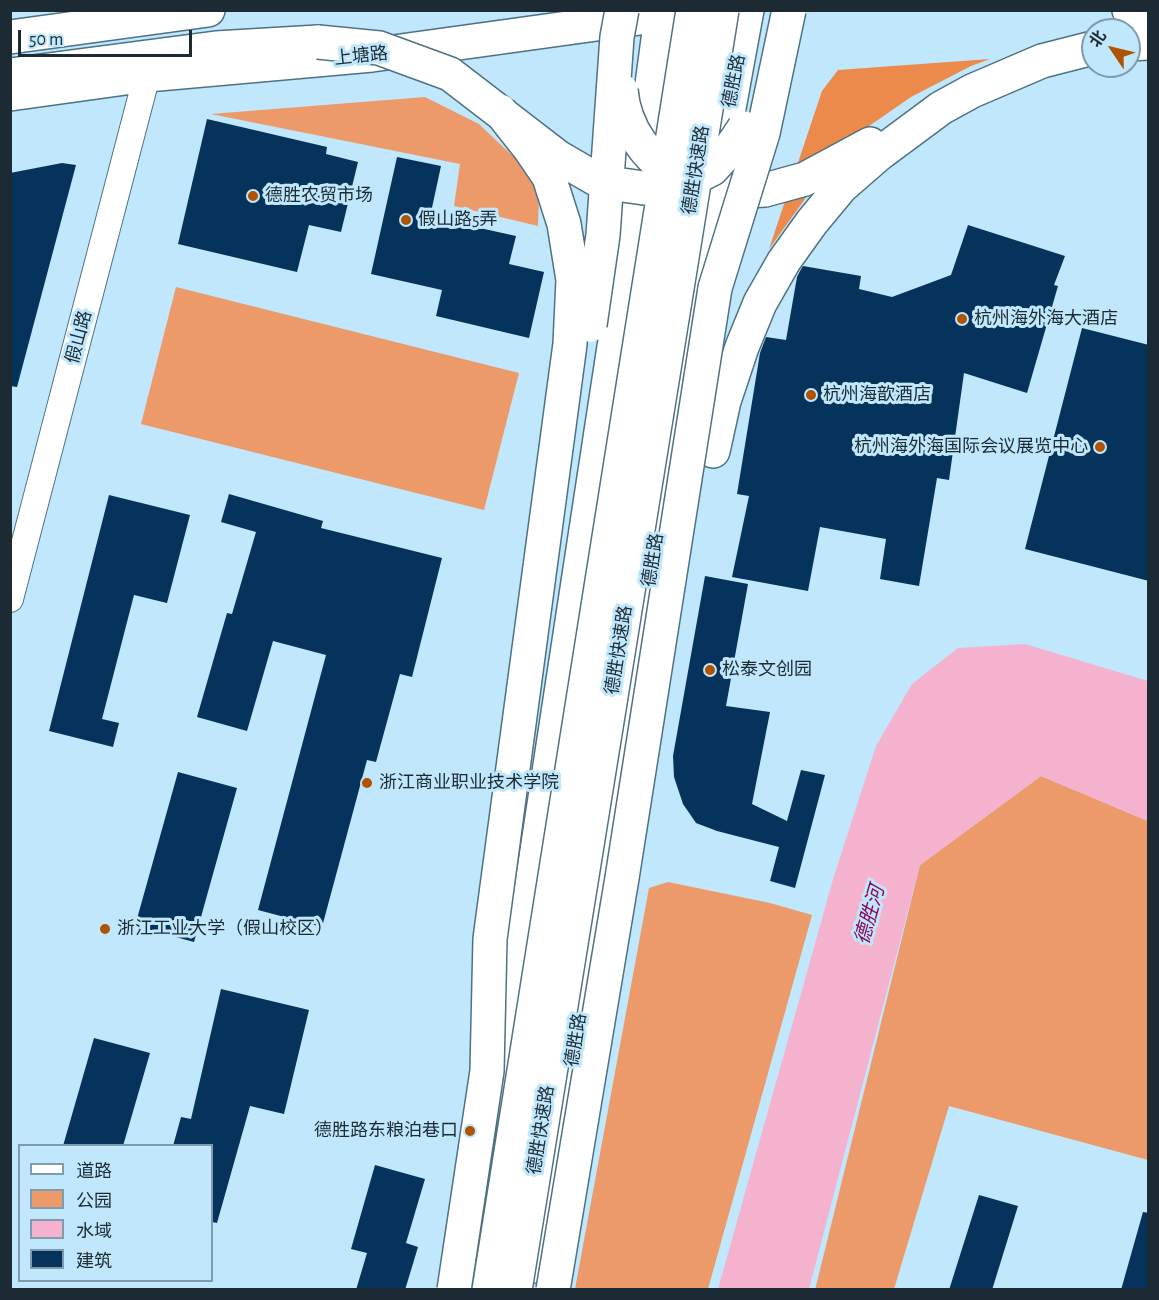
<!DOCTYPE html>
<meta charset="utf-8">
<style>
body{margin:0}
#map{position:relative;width:1159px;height:1300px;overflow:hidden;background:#c0e7fc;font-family:"Alegreya Sans","Noto Sans SC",sans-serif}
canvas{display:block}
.frame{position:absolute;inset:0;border:12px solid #1c2b33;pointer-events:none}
.legend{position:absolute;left:18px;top:1144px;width:195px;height:138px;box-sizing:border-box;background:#c0e7fc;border:2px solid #7e9cac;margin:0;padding:8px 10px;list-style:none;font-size:18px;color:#1c2b33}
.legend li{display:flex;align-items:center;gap:12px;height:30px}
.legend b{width:30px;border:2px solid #7e9cac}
.north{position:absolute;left:1081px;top:18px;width:60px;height:60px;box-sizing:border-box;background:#c0e7fc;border:2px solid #7e9cac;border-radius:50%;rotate:305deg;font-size:16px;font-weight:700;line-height:24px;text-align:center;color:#1c2b33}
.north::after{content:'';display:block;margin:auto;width:21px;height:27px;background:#b05300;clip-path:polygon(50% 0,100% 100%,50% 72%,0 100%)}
.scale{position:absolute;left:18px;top:30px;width:174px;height:27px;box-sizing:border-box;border:3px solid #1c2b33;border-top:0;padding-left:8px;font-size:18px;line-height:21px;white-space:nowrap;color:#1c2b33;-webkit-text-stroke:4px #c0e7fc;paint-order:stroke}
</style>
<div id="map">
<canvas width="1159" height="1300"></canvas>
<div class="frame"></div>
<ul class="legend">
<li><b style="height:8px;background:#fff"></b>道路</li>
<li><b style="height:16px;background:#ec9a6a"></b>公园</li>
<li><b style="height:16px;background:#f5b2cf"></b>水域</li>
<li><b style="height:16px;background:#05335b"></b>建筑</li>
</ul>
<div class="north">北</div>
<div class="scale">50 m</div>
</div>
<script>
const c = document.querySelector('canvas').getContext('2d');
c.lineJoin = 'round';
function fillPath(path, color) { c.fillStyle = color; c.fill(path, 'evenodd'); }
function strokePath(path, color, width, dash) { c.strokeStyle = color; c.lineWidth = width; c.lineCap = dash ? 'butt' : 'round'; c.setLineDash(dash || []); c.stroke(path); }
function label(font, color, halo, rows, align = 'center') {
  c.font = font + ' "Alegreya Sans","Noto Sans SC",sans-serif'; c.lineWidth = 6; c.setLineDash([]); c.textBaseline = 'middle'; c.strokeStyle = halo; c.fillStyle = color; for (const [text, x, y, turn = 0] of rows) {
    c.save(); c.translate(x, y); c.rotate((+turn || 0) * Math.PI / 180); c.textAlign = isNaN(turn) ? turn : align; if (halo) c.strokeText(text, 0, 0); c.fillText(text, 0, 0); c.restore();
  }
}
const green = new Path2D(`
 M425,97l54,27 42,40 18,30 -1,32 -84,-20 6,-42 -249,-50z
 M176,287l343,86 -35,137 -343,-86z
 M1041,776l107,45v339l-199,-54 -55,183 -79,1 105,-425z
 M668,882l102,21 42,12 -104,374h-133l74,-401z`);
const forest = new Path2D(`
 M990,59l-19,7 -60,31 -52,36 -49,59 -41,57 53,-158 16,-21z`);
const water = new Path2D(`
 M1025,644l123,37v140l-107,-45 -121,89 -111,424h-91l116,-413 42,-130 36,-62 46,-36z`);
const building = new Path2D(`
 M207,119l120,28 -1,7 32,8 -17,70 -32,-7 -12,47 -119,-28z
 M397,157l44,9 -11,51 86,19 -7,28 35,8 -15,66 -93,-22 6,-26 -71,-16z
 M62,163l14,2 -59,222 -7,-1v-213z
 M968,225l97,31 -11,29 4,1 -31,107 -63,-20 -15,107 -12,-2 -18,108 -39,-7 6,-40 -66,-12 -12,64 -76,-14 17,-81 -12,-2 23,-141 6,-16 20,3 11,-63 3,-6 3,-5 58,10 -2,13 33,8 59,-22z
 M1082,328l67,17v236l-124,-32z
 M229,494l94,27 -2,7 121,30 -30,119 -12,-3 -24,88 -9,-2 -45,167 -64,-17 68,-255 -53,-14 -26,90 -50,-14 30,-104 5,1 24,-82 -35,-10z
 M109,495l81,20 -23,88 -33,-8 -32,124 17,4 -6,24 -64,-16z
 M705,576l43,8 -22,122 44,6 -18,92 35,17 14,-51 24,5 -30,113 -25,-7 9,-34 -62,-16 -21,-8 -13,-19 -9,-27 -1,-21z
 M178,772l59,16 -43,154 -59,-16z
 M221,989l88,21 -25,104 -34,-8 -33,117 -5,-1v-76h-39l8,-29 10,2z
 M94,1038l56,15 -27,93h-60z
 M375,1165l50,14 -19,64 12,4 -13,43h-49l11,-37 -16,-4z
 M979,1195l39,11 -26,84h-43z
 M1143,1212l6,1v77h-28z`);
const tertiary = new Path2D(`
 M10,599l137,-524`);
const primary = new Path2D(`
 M1129,10l19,2
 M10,94l137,-19 225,-20 275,-38
 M497,1112l139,-909 26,-193
 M541,1267c66,-419 128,-839 206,-1257`);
const trunk = new Path2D(`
 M10,37l198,-27
 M1129,44l19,-1
 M10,75l206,-27 102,-6
 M729,192l36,-2 40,-11 65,-35
 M713,451l11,-50 18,-54 18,-44 24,-42 28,-39 29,-35 38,-33 62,-46 31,-17 70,-30 51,-13`);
const trunkBridge = new Path2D(`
 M318,42l61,6 71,26 108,83 43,25 50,7 16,-2 23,-7 22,-11 18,-20 14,-21
 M621,90c3,37 27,73 62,89
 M590,325l13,-90 14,-198 5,-27
 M454,1290l33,-219 3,-132 80,-595 3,-64 -9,-56 -15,-47 -19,-28 -30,-38
 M489,1290l204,-1280
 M515,1290l207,-1280
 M553,1290l69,-412 93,-590 48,-155 26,-123`);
const markers = [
 [253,196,6,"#b05300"],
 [406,220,6,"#b05300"],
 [962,319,6,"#b05300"],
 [811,395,6,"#b05300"],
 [1100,447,6,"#b05300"],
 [710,670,6,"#b05300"],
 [367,783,6,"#b05300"],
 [105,929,6,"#b05300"],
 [470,1131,6,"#b05300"]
];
const streetNames = [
 ["上塘路",361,56,-6],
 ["德胜路",734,81,-79],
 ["德胜快速路",696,170,-81],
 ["假山路",79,337,-75],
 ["德胜路",653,560,-81],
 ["德胜快速路",619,650,-81],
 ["德胜路",576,1040,-81],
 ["德胜快速路",541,1130,-81]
];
const poiNames = [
 ["德胜农贸市场",265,196],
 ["假山路5弄",418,220],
 ["杭州海外海大酒店",974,319],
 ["杭州海歆酒店",823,395],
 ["杭州海外海国际会议展览中心",1088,447,"right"],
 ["松泰文创园",722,670],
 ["浙江商业职业技术学院",379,783],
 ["浙江工业大学（假山校区）",117,929],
 ["德胜路东粮泊巷口",458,1131,"right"]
];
const waterNames = [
 ["德胜河",870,915,-74]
];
fillPath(green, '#ec9a6a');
fillPath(forest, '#ec8a4b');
fillPath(water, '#f5b2cf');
fillPath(building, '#05335b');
strokePath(tertiary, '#4e7284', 28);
strokePath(primary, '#4e7284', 36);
strokePath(trunk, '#4e7284', 36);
strokePath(tertiary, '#fff', 26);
strokePath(primary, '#fff', 33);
strokePath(trunk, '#fff', 33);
strokePath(trunkBridge, '#4e7284', 36, []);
strokePath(trunkBridge, '#fff', 33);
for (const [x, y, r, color] of markers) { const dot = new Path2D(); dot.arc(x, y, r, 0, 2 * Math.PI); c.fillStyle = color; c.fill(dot); strokePath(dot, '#c0e7fc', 2); }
label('18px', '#1c2b33', '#c0e7fc', streetNames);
label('18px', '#1c2b33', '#c0e7fc', poiNames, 'left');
label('italic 20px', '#8d075a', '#c0e7fc', waterNames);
</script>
